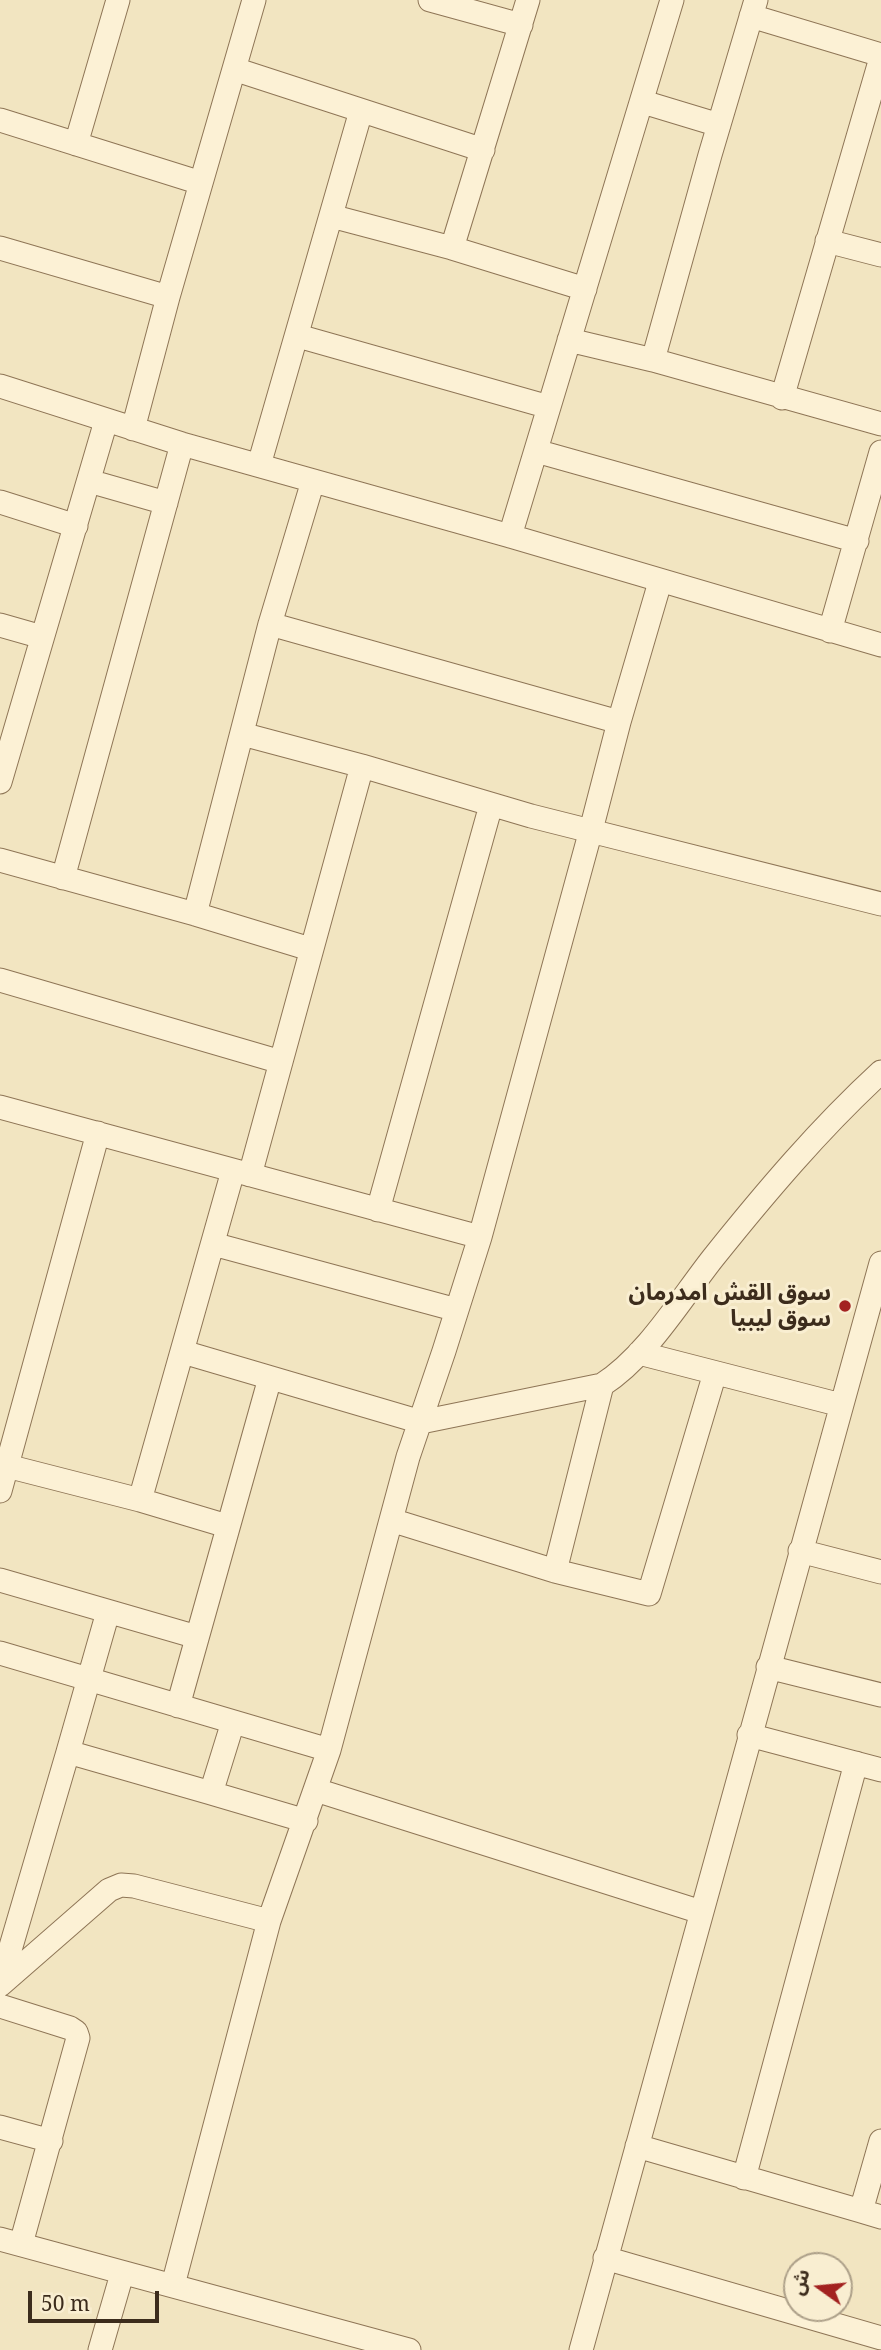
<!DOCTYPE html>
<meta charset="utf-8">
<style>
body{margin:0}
#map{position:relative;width:881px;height:2350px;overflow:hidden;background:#f2e5c1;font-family:"Noto Serif","Noto Sans Arabic",serif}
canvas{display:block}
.north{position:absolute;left:783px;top:2252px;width:70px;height:70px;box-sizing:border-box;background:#f9eed1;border:2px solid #ada089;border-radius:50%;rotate:285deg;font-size:19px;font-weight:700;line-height:28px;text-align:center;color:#3c2c1c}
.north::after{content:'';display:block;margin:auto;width:24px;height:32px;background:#a32220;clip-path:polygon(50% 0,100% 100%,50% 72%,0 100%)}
.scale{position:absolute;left:28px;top:2291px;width:131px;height:32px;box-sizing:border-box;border:4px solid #3c2c1c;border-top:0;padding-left:9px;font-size:21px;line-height:24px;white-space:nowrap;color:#3c2c1c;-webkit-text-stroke:5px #f9eed1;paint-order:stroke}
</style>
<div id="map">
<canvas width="881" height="2350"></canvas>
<div class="north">ش</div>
<div class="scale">50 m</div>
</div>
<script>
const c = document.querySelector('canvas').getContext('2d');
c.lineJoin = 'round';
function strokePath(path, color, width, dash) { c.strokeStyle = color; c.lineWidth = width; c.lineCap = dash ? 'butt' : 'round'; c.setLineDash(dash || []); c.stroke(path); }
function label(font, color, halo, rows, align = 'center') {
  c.font = font + ' "Noto Serif","Noto Sans Arabic",serif'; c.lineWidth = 6; c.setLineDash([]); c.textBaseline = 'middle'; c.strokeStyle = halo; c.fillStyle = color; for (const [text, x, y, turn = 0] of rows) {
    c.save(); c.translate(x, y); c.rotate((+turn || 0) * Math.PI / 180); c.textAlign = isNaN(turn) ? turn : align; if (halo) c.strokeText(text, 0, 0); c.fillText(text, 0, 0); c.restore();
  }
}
const minor = new Path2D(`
 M430,0l91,25
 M751,16l130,39
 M234,69l249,81
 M643,102l76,23
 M0,120l201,63
 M76,144l42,-144
 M331,216l121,32 133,41
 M827,241l54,14
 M0,248l168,49
 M452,248l76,-248
 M298,336l251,71
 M569,340l84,20 228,64
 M653,360l57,-205 46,-155
 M0,386l182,58 328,92 371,109
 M782,398l99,-340
 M133,429l35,-132 86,-297
 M536,451l321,90
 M259,465l102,-354
 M89,481l77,22
 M0,502l76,24
 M510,536l162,-536
 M270,624l349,98
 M0,625l42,12
 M830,631l51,-179
 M242,734l120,32 169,50 350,88
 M0,782l106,-361
 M0,860l195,54 115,35
 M63,878l119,-434
 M195,914l75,-290 43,-143
 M0,980l281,82
 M0,1107l480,130
 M250,1175l112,-409
 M378,1210l113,-405
 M213,1244l244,66
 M183,1352l238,70 181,-37c45,-29 78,-85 111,-127 52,-65 107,-130 168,-186
 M639,1353l202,52
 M7,1466l133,34 87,26
 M0,1491l98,-358
 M140,1500l93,-329
 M391,1520l164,51 94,23 66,-221
 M800,1551l81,21
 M555,1571l47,-186
 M0,1580l197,57
 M108,1612l-40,140 143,41 22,-71
 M0,1653l329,97
 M768,1667l113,28
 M178,1706l92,-328
 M749,1735l132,35
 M316,1790l385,122
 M211,1793l95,28
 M0,1984l68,-232
 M0,1985l109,-95 12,-5 13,1 135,35
 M0,2006l70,22 6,4 2,6 -57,206
 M0,2127l51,14
 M637,2146l224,65 20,-70
 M744,2178l112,-415
 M861,2211l20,6
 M0,2239l409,111
 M605,2258l276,80
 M173,2285l96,-364 60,-171 79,-293 36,-106 36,-114 111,-407 28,-108 41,-140
 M100,2350l22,-76
 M581,2350l300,-1087`);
const markers = [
 [845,1306,7,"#a32220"]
];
const poiNames = [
 ["سوق القش امدرمان",831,1293],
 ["سوق ليبيا",831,1319]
];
strokePath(minor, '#8e7556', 25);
strokePath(minor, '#fcf1d5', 23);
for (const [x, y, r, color] of markers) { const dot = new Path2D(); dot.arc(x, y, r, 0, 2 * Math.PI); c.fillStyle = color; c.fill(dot); strokePath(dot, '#f9eed1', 2.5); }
label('bold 23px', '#3c2c1c', '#f9eed1', poiNames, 'right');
</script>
